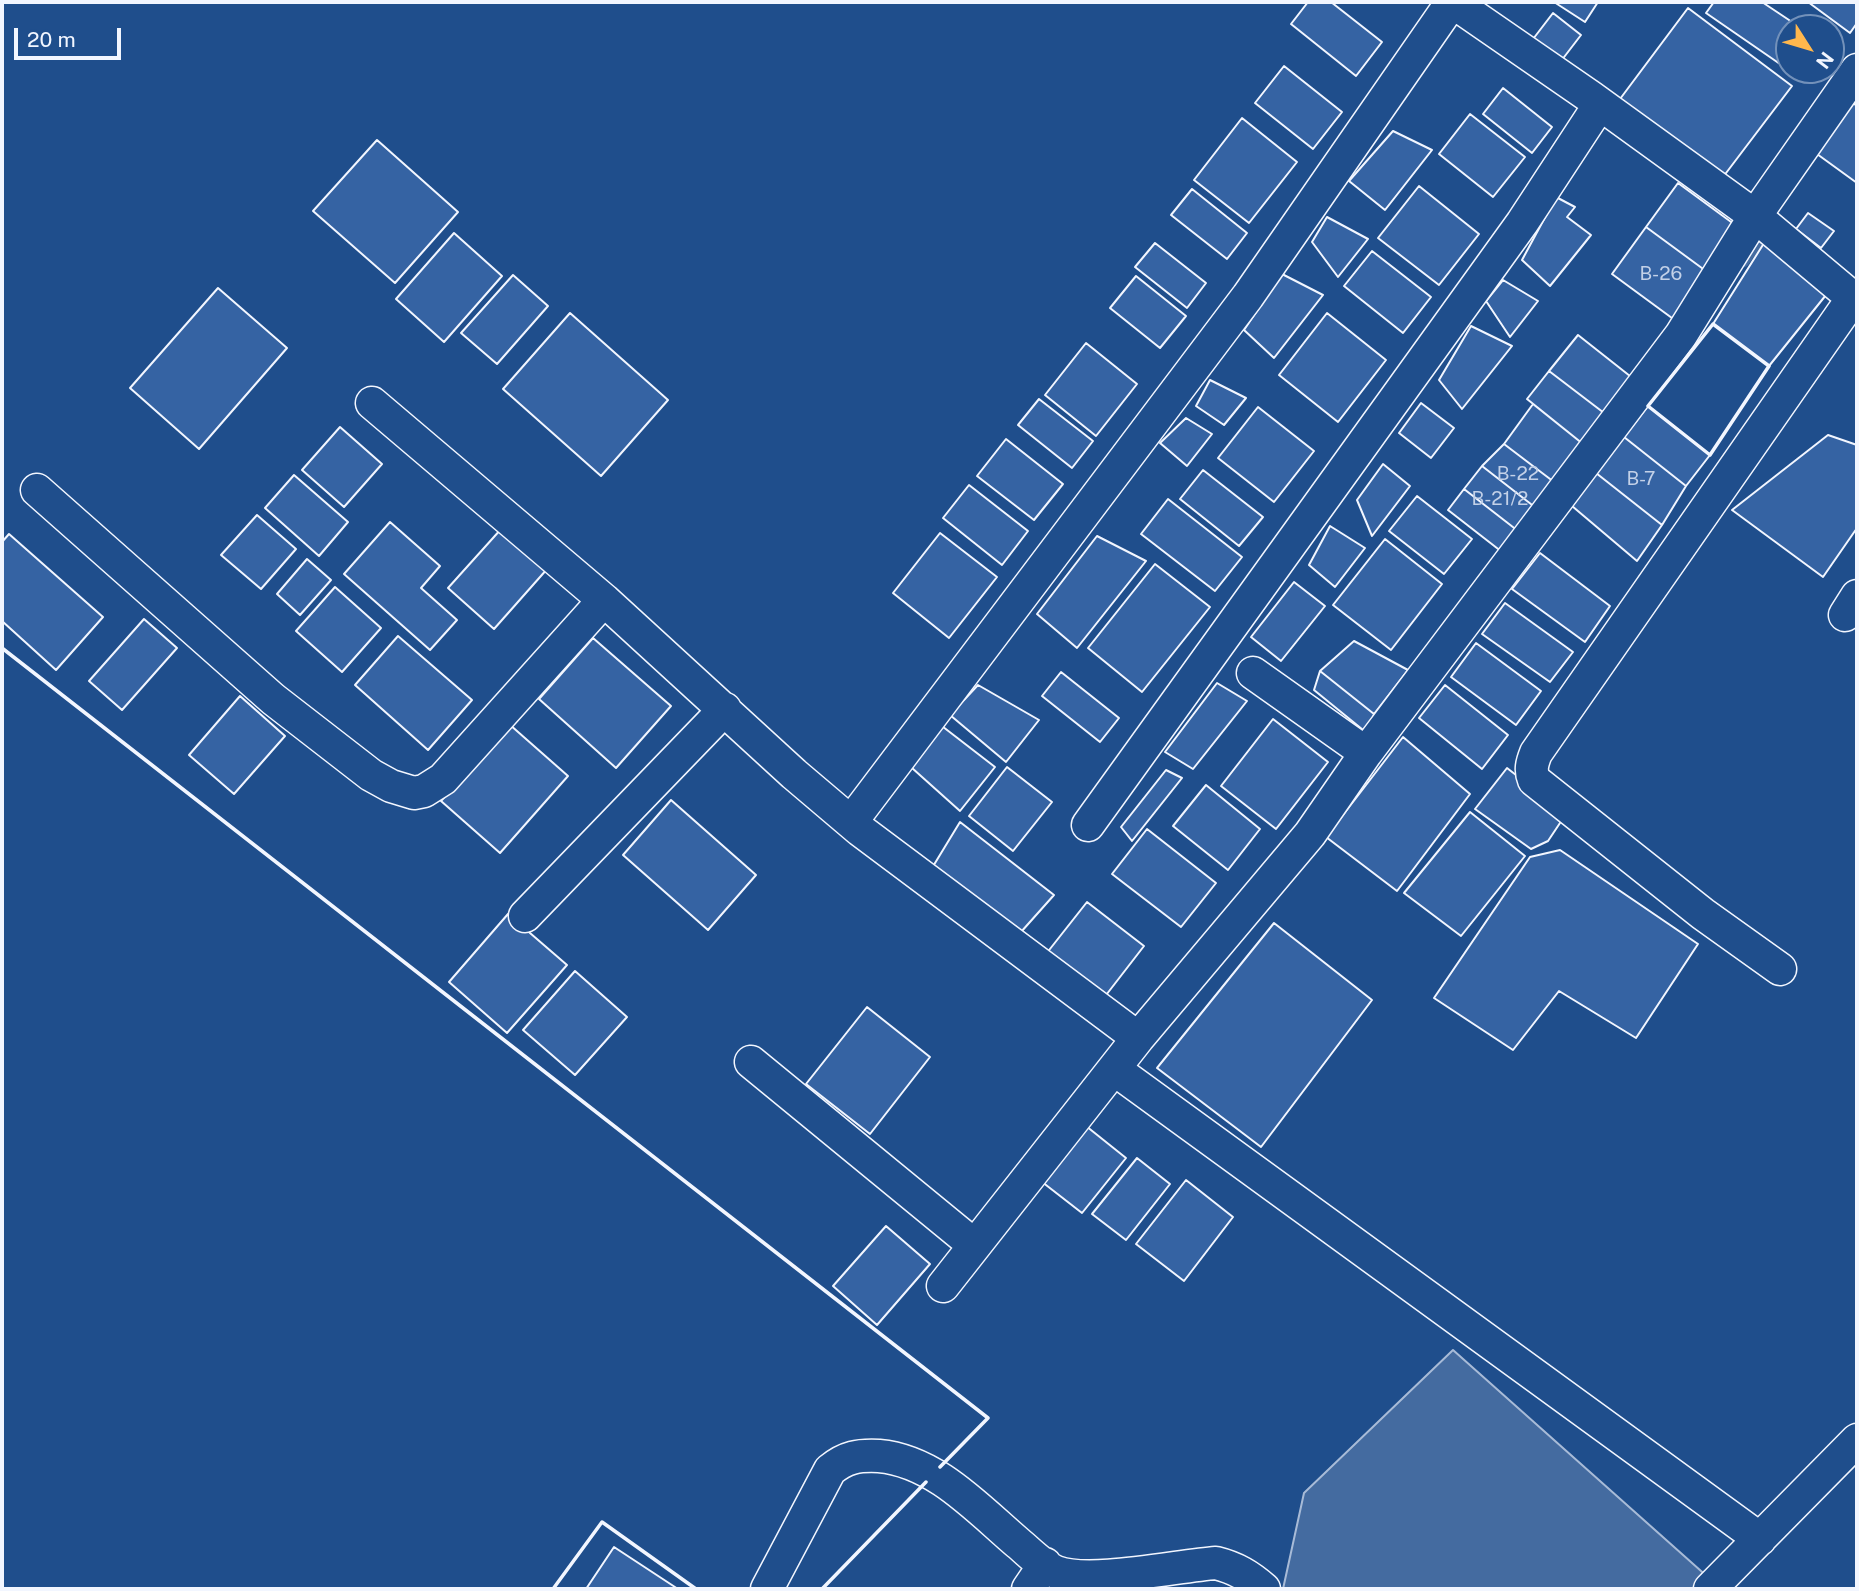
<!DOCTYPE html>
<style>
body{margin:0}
#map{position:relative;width:1859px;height:1591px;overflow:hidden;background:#1f4e8c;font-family:"Public Sans",sans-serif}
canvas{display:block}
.frame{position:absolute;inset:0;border:4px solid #f2f6ff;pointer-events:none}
.north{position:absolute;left:1775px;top:14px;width:70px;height:70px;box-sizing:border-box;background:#1f4e8c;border:2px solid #7391ba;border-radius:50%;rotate:127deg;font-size:19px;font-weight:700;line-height:28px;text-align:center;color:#f2f6ff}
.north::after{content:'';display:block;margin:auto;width:24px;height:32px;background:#ffb74d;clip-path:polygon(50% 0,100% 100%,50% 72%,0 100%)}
.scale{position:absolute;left:14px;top:28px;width:107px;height:32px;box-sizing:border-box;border:4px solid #f2f6ff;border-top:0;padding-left:9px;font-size:21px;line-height:24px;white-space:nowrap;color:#f2f6ff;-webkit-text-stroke:5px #1f4e8c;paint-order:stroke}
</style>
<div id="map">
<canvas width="1859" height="1591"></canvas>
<div class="frame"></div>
<div class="north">N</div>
<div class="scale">20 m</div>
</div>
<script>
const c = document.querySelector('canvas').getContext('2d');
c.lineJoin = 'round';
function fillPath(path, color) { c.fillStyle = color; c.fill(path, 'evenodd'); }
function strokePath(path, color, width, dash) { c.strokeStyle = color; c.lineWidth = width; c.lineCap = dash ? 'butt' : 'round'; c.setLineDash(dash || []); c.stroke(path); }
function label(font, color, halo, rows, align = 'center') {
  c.font = font + ' "Public Sans",sans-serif'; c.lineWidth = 5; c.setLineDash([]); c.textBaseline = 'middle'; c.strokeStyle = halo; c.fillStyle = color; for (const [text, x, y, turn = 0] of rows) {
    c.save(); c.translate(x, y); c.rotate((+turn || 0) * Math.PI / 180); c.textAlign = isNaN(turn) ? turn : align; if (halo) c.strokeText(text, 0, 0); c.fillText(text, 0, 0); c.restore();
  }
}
const water = new Path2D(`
 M1453,1350l257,229 -9,10h-418l21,-96z`);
const stream = new Path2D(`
 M1744,262l20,-27`);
const building = new Path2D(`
 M1308,2h23l51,40 -26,34 -65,-52z
 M1554,2h44l-13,20z
 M1714,2h48l39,26h-12v23l-9,13 -74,-51z
 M1808,2h49v21l-7,10z
 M1688,8l104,78 -72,95 -103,-78z
 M1553,13l28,22 -23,30 -28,-22z
 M1284,66l58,46 -29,37 -58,-46z
 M1503,88l49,39 -20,26 -49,-39z
 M1853,103l4,3v77l-40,-29z
 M1470,114l55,43 -32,40 -54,-43z
 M1242,118l55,44 -48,61 -55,-43z
 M1393,131l39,19 -47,60 -36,-29z
 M377,140l81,72 -63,71 -82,-72z
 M1678,183l64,47 -32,44 -64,-47z
 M1419,186l60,48 -40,51 -61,-47z
 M1192,189l55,44 -20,26 -56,-44z
 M1556,197l19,10 -8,10 24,18 -41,51 -28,-26z
 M1808,213l26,18 -13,17 -25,-19z
 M1327,217l41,22 -30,38 -26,-35z
 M1646,227l64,47 -34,47 -64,-47z
 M454,233l48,43 -58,66 -48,-43z
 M1766,240l64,50 -61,76 -56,-42z
 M1155,243l51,40 -19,25 -52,-41z
 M1372,251l59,46 -28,36 -59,-47z
 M1282,274l41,21 -49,63 -30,-28z
 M513,275l35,31 -51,58 -36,-31z
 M1136,276l50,40 -26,32 -50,-40z
 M1503,280l35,21 -28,36 -24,-36z
 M218,288l69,60 -88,101 -69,-61z
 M570,313l98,87 -67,76 -98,-87z
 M1327,313l59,47 -48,62 -59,-47z
 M1471,326l41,20 -50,63 -23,-29z
 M1578,335l57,45 -27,36 -59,-45z
 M1086,343l51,41 -41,52 -51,-41z
 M1549,371l59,45 -25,28 -56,-45z
 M1210,380l36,18 -22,27 -28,-19z
 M1039,399l54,42 -21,27 -54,-43z
 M1421,403l33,25 -23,30 -32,-25z
 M1533,404l50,40 -29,38 -50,-38z
 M1648,406l62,49 -24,31 -62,-49z
 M1258,407l56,44 -40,51 -56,-44z
 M1186,418l26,16 -25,32 -27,-23z
 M340,427l42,37 -38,43 -42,-37z
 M1828,435l29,10v83l-34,49 -91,-67z
 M1624,437l62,49 -24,39 -66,-52z
 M1006,439l57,45 -29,36 -57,-44z
 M1504,444l50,38 -18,26 -54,-42z
 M1383,464l27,22 -38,50 -15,-36z
 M1482,466l54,42 -18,23 -54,-42z
 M1203,470l60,47 -24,29 -59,-47z
 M1596,473l66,52 -25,36 -65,-55z
 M294,475l54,47 -29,34 -54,-48z
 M969,485l59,46 -26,34 -59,-47z
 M1464,489l54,42 -16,21 -54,-42z
 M1417,496l55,43 -28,35 -55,-43z
 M1168,499l74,58 -27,34 -74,-57z
 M257,515l39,34 -35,40 -40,-34z
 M390,522l50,44 -19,22 36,32 -27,30 -86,-76z
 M1330,526l35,22 -30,39 -26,-22z
 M502,528l46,40 -54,61 -46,-41z
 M940,533l57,44 -48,61 -56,-45z
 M9,534l94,83 -47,53 -54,-49v-79z
 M1097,536l49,25 -69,87 -40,-34z
 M1385,539l57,45 -51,66 -58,-45z
 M1540,553l70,53 -25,36 -73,-53z
 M307,559l24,21 -31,35 -23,-21z
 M1155,564l55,43 -68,85 -54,-44z
 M1294,582l31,24 -44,55 -30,-24z
 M335,587l46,41 -39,44 -46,-41z
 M1505,603l68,49 -23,30 -68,-48z
 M144,619l33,29 -55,62 -33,-29z
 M398,636l74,64 -44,50 -73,-65z
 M593,638l78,68 -55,62 -77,-69z
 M1354,641l54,29 -34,44 -54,-43z
 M1476,643l65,48 -25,34 -65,-48z
 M1320,671l54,43 -6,20 -54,-44z
 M1061,672l58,46 -19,24 -58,-46z
 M1217,683l30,18 -54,68 -28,-17z
 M978,685l61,35 -33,42 -56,-47z
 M1445,685l63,50 -26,34 -63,-51z
 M240,696l45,40 -51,58 -45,-39z
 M1273,719l55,43 -52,67 -55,-43z
 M938,723l57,44 -35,44 -48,-43z
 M509,724l59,52 -68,77 -59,-52z
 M1403,737l67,57 -73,97 -71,-54z
 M1007,767l45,35 -39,49 -44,-35z
 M1507,768l59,46 -18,27 -17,8 -56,-40z
 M1166,770l16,8 -50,63 -11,-14z
 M1206,785l54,44 -32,41 -55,-44z
 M671,800l85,75 -48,55 -85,-75z
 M1470,812l55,44 -64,80 -57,-43z
 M960,822l94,73 -33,37 -89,-64z
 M1147,829l69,54 -35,44 -69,-53z
 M1560,850l138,94 -62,94 -77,-47 -46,59 -79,-52 96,-141z
 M1087,902l57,44 -41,53 -57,-45z
 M508,914l59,51 -60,68 -58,-51z
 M1274,923l98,77 -111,147 -104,-79z
 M575,971l52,46 -52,58 -52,-45z
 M867,1007l63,50 -60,77 -64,-50z
 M1081,1122l45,36 -44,55 -45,-35z
 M1137,1158l33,26 -44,56 -34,-26z
 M1186,1180l47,37 -49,64 -48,-37z
 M886,1226l44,38 -53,61 -44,-39z
 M614,1547l64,42h-92z`);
const street = new Path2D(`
 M1453,2l139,96 163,118 98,82 -317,455c-4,10 -6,17 -2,27l169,134 77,55
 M372,403l232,197 190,174 66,56 278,208
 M37,490l236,209 98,76 20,11 23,7 10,-2 19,-12 161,-179
 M1845,615l12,-19
 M1253,673l113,80
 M851,822l397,-526 204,-294
 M1088,825l434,-602 78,-119
 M525,916l200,-207
 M751,1062l223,183
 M1114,1069l646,470
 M943,1286l195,-248 172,-204 56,-81 315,-418 74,-119 102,-146
 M767,1589l63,-119c16,-13 28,-15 49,-14 56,5 98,52 139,87 11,9 24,23 38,29 34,13 120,-6 160,-9 20,5 33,13 48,26
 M1028,1589l17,-25
 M1710,1589l147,-149`);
const wall = new Path2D(`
 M1713,324l56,42 -59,89 -62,-49z
 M2,648l986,770 -48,49
 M553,1589l49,-67 94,67
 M822,1589l104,-107`);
const numberNames = [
 ["B-26",1661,274],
 ["B-22",1518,474],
 ["B-7",1641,479],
 ["B-21/2",1500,499]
];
fillPath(water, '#446ba0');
strokePath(water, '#a8bbd7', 2);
strokePath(stream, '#446ba0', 10);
fillPath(building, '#3563a3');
strokePath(building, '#f2f6ff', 2);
strokePath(street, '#f2f6ff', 35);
strokePath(street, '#1f4e8c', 32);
strokePath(wall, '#f2f6ff', 3.5);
label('19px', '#c3d1e8', null, numberNames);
</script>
